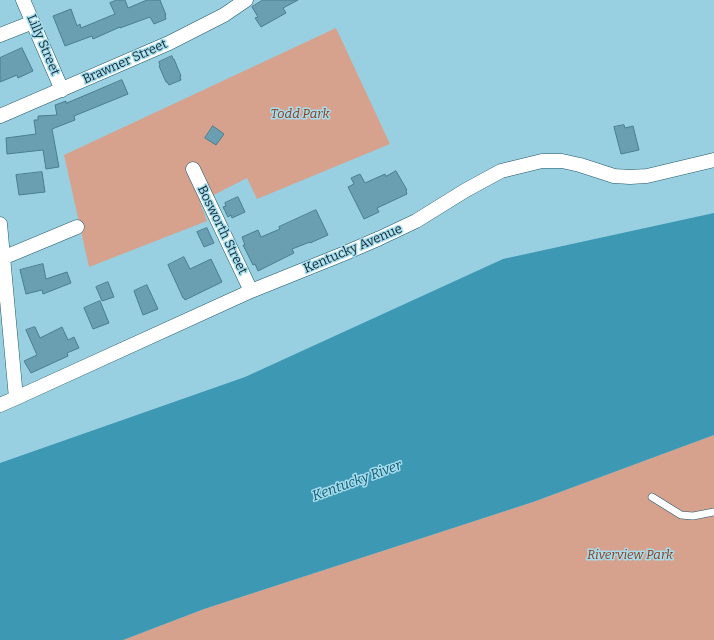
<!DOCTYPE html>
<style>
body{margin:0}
canvas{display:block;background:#98d0e2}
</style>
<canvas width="714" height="640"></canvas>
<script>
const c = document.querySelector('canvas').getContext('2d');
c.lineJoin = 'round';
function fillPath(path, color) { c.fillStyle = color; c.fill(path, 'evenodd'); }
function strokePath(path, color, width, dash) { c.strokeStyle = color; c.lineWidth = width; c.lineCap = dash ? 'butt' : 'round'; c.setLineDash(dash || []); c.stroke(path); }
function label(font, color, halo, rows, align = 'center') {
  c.font = font + ' Bitter,serif'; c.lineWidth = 3; c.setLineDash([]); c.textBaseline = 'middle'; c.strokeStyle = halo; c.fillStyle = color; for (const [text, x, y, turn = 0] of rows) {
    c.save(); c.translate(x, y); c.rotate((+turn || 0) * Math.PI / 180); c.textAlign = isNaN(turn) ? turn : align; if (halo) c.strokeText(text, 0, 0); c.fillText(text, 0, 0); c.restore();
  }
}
const green = new Path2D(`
 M336,28l54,116 -133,55 -10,-21 -47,24 7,19 -118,46 -25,-112z
 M714,435v205h-591l81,-31 329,-107z`);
const water = new Path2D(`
 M714,213v222l-181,67 -329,107 -81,31h-123v-177l245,-86 258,-118z`);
const building = new Path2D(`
 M117,0h8l3,8 19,-8h13l6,15h-1l1,4 -12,5 -4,-7 -30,11v-1l-27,12 -1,-3 -27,10 -12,-30 18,-7 6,17 3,-2 1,4 34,-14 -5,-11z
 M263,0h35l-15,8 3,5 -25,14 -6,-9 3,-1 -6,-10z
 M22,48l11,23 -15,7 -1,-3 -17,7v-24z
 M172,56l1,3h1l7,17 -1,1 1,3 -12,5 -2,-3h-1l-7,-16 1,-1 -1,-3z
 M122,80l6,14 -54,22 1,4 -23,9 7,38 -13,2 -3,-19 -36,4 -1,-16 30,-4 -2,-14h4v-4l19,-1 -2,-10 11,-4v2z
 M624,125l1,3 8,-2 6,24 -18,4 -7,-27z
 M213,126l11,8 -8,11 -11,-7z
 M396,171l11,19 -1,1 1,3 -30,14 2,4 -15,7 -16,-32 6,-3 -3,-6 9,-4 5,9 20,-9 1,2z
 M42,172l3,20 -26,3 -3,-20z
 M238,197l7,15 -13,6 -1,-3 -3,2 -5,-10 3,-1 -1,-3z
 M316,210l12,25 -18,8v-1l-18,7 2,4 -36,18 -3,-7 -2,1 -10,-20h2l-3,-8 16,-7 3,7 19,-8 -1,-2z
 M207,228l7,15 -10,4 -7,-15z
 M184,257l6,12 21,-10 11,23 -37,18 -1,-2h-1l-15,-33z
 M43,264l3,15 21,-7 4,11 -28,11 -1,-4 -16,4 -6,-24z
 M108,282l6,15 -12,4 -6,-14z
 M147,285l11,24 -15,6 -9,-24z
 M100,301l9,22 -16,6 -9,-21z
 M35,327l5,11 22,-11 6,13 6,-3 5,11 -12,5 1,3 -37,17 -7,-12 13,-6 -11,-25z`);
const service = new Path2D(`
 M652,497l29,18 12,1 21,-4`);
const minor = new Path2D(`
 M23,0l39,90
 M0,35l33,-13
 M0,116l169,-73 55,-28 22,-15
 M193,169l58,122
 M0,224l16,174
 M0,259l77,-32
 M0,405l16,-7 235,-107 92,-37 37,-16 36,-17 50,-31 35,-19 41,-10h20l18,4 34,11 16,1 17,-1 67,-16`);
const streetNames = [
 ["Lilly Street",43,45,67],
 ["Brawner Street",125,62,-24],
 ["Bosworth Street",222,230,64],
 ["Kentucky Avenue",353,249,-23]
];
const parkNames = [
 ["Todd Park",300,114],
 ["Riverview Park",630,555]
];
const waterNames = [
 ["Kentucky River",357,481,-20]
];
fillPath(green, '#d6a18d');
fillPath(water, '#3d98b3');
fillPath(building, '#699fb1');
strokePath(building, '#497e90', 1);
strokePath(service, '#215868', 8);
strokePath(minor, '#215868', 15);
strokePath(service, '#fff', 7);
strokePath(minor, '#fff', 14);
label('13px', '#11272e', '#a5ddef', streetNames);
label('italic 13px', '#8e3a17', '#a5ddef', parkNames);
label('italic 14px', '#115b6e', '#a5ddef', waterNames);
</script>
